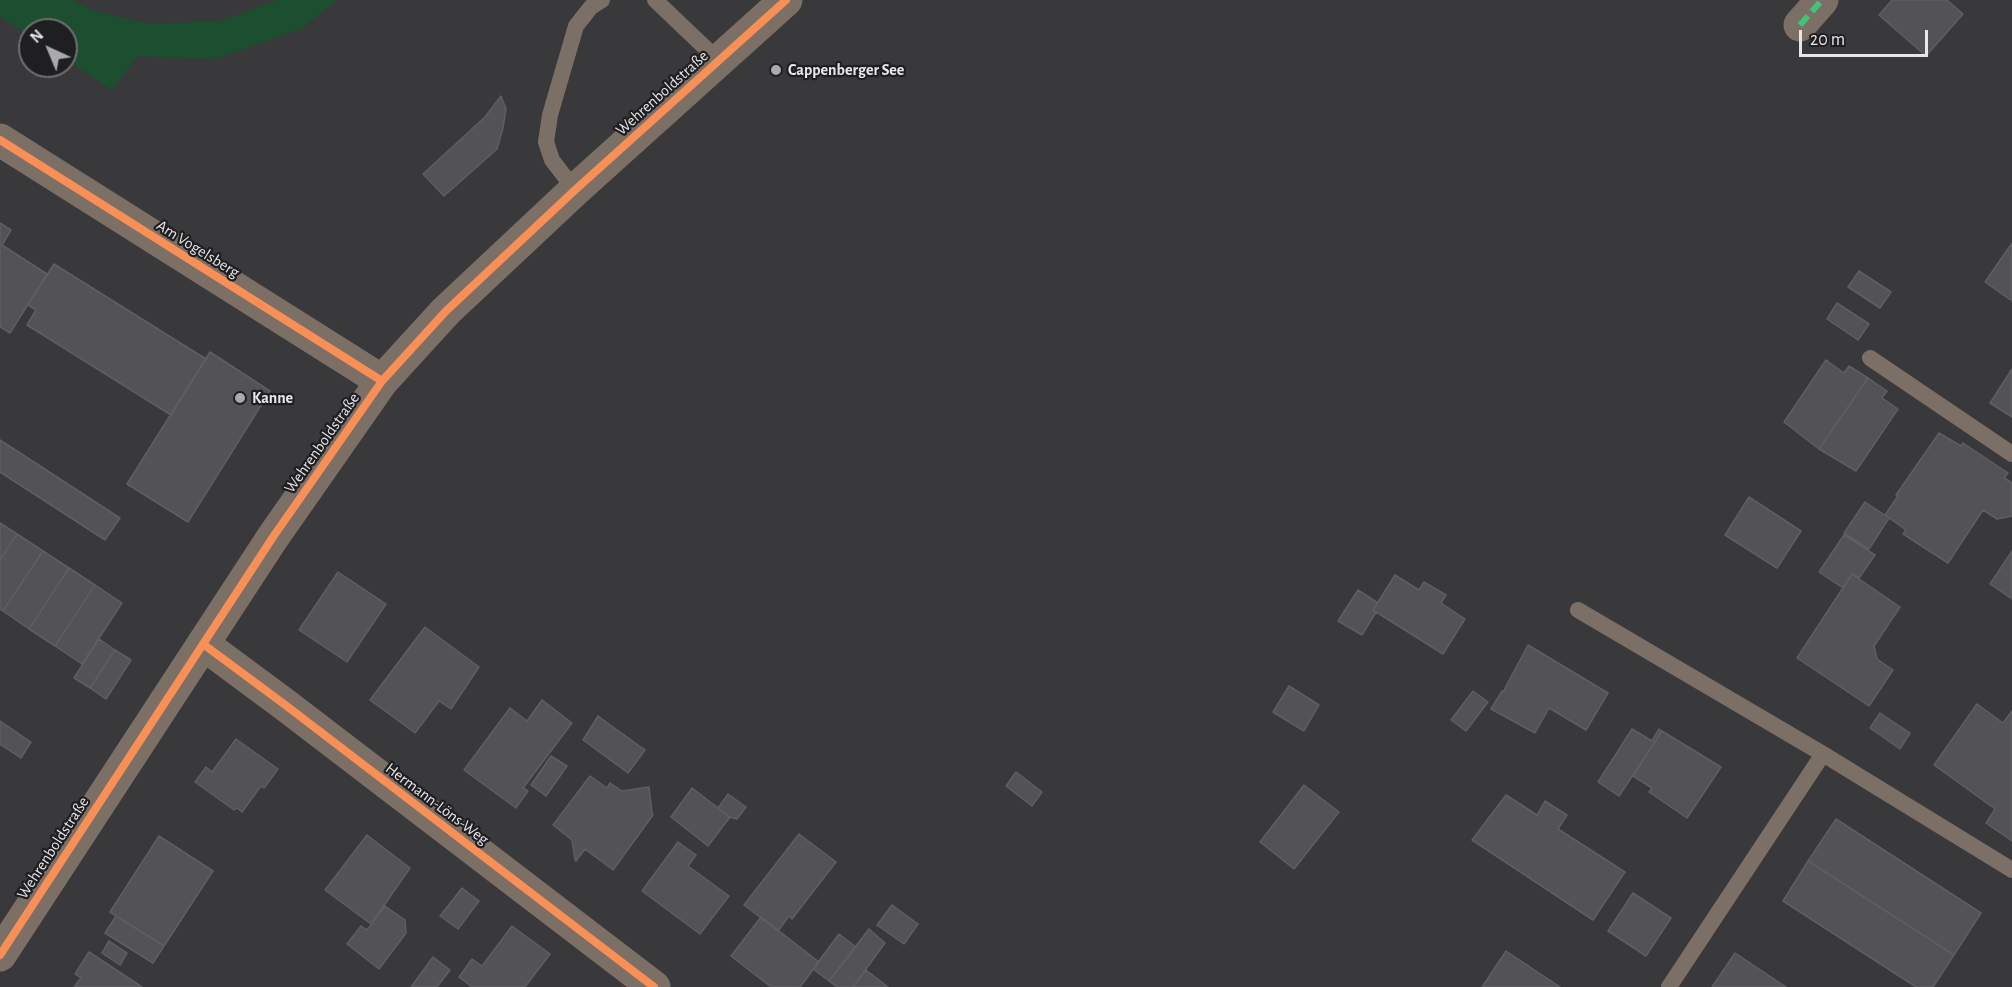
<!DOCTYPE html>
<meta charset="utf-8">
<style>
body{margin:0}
#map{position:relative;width:2012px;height:987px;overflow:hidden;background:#39383a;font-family:"Alegreya Sans",sans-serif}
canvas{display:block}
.north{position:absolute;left:18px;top:18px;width:60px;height:60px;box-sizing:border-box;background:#1f1e21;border:2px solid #6f6e71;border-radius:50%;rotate:316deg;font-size:16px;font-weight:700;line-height:24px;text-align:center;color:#e7e6e9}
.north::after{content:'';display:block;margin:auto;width:21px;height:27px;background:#aaa9ac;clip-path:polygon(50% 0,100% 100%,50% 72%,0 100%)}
.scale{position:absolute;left:1799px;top:30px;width:129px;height:27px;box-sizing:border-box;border:3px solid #e7e6e9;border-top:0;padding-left:8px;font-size:18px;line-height:21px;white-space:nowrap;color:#e7e6e9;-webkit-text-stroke:4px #1f1e21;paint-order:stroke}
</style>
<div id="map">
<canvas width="2012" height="987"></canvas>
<div class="north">N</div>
<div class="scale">20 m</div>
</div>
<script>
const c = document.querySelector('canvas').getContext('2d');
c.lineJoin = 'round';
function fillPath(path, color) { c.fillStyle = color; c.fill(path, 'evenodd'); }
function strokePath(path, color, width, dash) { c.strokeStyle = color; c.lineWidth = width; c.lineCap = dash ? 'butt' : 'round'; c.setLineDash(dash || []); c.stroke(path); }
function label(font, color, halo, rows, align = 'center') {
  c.font = font + ' "Alegreya Sans",sans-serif'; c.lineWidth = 4.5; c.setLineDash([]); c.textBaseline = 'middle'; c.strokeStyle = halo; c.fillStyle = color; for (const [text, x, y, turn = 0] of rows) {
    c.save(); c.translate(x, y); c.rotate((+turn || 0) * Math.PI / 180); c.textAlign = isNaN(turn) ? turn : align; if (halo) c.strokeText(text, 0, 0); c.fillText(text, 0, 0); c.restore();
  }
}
const green = new Path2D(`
 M0,0h73l19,10 57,14 71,-3 57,-21h61l-37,29 -86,30 -77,-3 -26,34 -46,-30v-30h-36v6l-30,-19z`);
const building = new Path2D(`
 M1892,0h55l16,14 -37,42 -47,-41z
 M501,96l5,13 -3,19 -6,21 -53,47 -21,-22 62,-57z
 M0,223l11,7 -9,15 45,29 -37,59 -10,-6z
 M2012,243v58l-27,-19z
 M54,264l152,95 -35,56 -144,-90 9,-15 -8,-5z
 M1859,271l32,21 -11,16 -32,-21z
 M1837,303l32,21 -11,16 -31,-21z
 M210,352l60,39 -82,131 -61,-38z
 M1826,360l18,13 5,-7 19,12 -49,71 -35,-27z
 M2012,369v48l-22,-14z
 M1868,378l19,13 -5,7 16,11 -42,62 -37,-22z
 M1939,433l22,13 2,-3 45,30 -4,5 8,5v33l-15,3 -14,-9 -35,53 -45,-29 3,-4 -21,-15 13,-19 -2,-1z
 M0,440l120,78 -15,22 -105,-68z
 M1749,497l52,34 -24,37 -52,-33z
 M1865,502l24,16 -20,31 -25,-16z
 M0,523l17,11 -17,26z
 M17,534l26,17 -40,60 -3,-2v-49z
 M1844,535l31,20 -16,23 -7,-4 -9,14 -24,-16z
 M43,551l26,17 -40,61 -26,-18z
 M2012,551v48l-22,-15z
 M69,568l26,17 -40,61 -26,-17z
 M338,572l48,32 -39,58 -48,-32z
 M1852,574l48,33 -26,39 3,13 16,11 -24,36 -72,-48z
 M1395,575l24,15 5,-8 22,13 -5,8 24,16 -22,35 -70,-44z
 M95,585l27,18 -40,61 -27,-18z
 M1358,590l20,13 -5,7 3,2 -14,23 -24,-14z
 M425,627l54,40 -28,42 -12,-8 -24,32 -45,-33z
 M99,639l16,11 -25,38 -16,-10z
 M1528,645l80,48 -22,37 -37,-22 -14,25 -44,-24 11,-18 1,1z
 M115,650l16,10 -25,39 -16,-11z
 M1289,686l30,19 -15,26 -31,-19z
 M1473,691l15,11 -22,29 -15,-11z
 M542,700l30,23 -49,65 5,3 -12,17 -52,-38 46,-62 17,13z
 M1977,704l26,19 9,-12v130l-26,-18 9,-14 -61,-44z
 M1880,713l30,20 -10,16 -30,-21z
 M598,716l47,34 -17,23 -45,-33z
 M0,721l31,21 -10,16 -21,-14z
 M1632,729l20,12 7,-12 3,2 -43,65 -21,-14z
 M1662,731l59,36 -34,51 -38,-26 3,-4 -19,-12z
 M236,739l42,30 -14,19 -3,-2 -19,26 -5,-4 -3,2 -39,-28 11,-15 6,5z
 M551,756l16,10 -21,30 -15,-11z
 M1016,772l26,20 -10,14 -26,-20z
 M590,776l17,12 3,-5 12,8 27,-4 3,26 1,2 -40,55 -28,-21 -9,12 -1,-1 -3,-20 -19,-15z
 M1304,785l35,27 -45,57 -34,-27z
 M692,788l38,29 -22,29 -37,-29z
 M728,794l18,13 -9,12 -8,-2 -11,-9z
 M1506,795l31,20 8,-14 22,14 -9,14 67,43 -32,48 -121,-80z
 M1836,819l145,94 -27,42 -146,-94z
 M799,834l37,28 -44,57 -3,-3 -11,15 -34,-26z
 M367,835l43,33 -39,56 -46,-34z
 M159,836l54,35 -49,75 -54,-34z
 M678,842l18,13 -8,11 41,30 -29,38 -58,-43z
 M1808,861l146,94 -21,32h-17l-133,-86z
 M462,888l17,13 -21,28 -18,-13z
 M1633,893l38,25 -25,38 -38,-25z
 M892,905l26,19 -14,20 -27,-19z
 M385,906l20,14 1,13 -27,36 -32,-25 14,-18 6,4z
 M116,916l48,30 -11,17 -48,-30z
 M761,917l58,45 -19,25h-29l-40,-31z
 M512,926l38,28 -25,33h-53l-13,-10 13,-18 10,7z
 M869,929l16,14 -32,44h-16l-8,-6z
 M839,934l17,13 -27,34 -16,-12z
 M109,941l18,12 -7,12 -18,-12z
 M1506,951l54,36h-78z
 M89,952l53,35h-68l7,-9 -6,-4z
 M1735,953l51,34h-74z
 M433,957l17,13 -13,17h-26z
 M866,970l22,17h-35z`);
const service = new Path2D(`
 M655,0l63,60
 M575,190l-23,-30 -6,-18 4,-27 26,-89 15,-19 11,-7
 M1870,358l142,96
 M1578,610l245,144 189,116
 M1669,987l154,-233`);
const minor = new Path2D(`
 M1800,25l22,-25
 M0,140l382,241
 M203,644l81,60 370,283`);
const tertiary = new Path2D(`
 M0,955l273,-418 109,-156 64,-70 129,-121 211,-190`);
const quiet = new Path2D(`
 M1800,25l22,-25`);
const cycleway = new Path2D(`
 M0,140l382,241
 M203,644l81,60 370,283
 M0,955l273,-418 109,-156 64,-70 129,-121 211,-190`);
const markers = [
 [776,70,6,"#aaa9ac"],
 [240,398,6,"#aaa9ac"]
];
const poiNames = [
 ["Cappenberger See",788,70],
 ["Kanne",252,398]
];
const streetNames = [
 ["Wehrenboldstraße",662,93,-42],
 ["Am Vogelsberg",198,249,32],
 ["Wehrenboldstraße",322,443,-55],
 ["Hermann-Löns-Weg",437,804,37],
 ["Wehrenboldstraße",53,848,-57]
];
fillPath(green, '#1b4f30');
fillPath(building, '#535254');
strokePath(building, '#5f5e60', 1.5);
strokePath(service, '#7b6f66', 16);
strokePath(minor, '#7b6f66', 33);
strokePath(tertiary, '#7b6f66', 33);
strokePath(quiet, '#40c37c', 6, [12, 6]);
strokePath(cycleway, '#f78f57', 8);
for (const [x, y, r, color] of markers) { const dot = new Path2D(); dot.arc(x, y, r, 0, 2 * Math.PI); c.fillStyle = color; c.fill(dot); strokePath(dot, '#1f1e21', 2); }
label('bold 16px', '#e7e6e9', '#1f1e21', poiNames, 'left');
label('16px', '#e7e6e9', '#1f1e21', streetNames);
</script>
